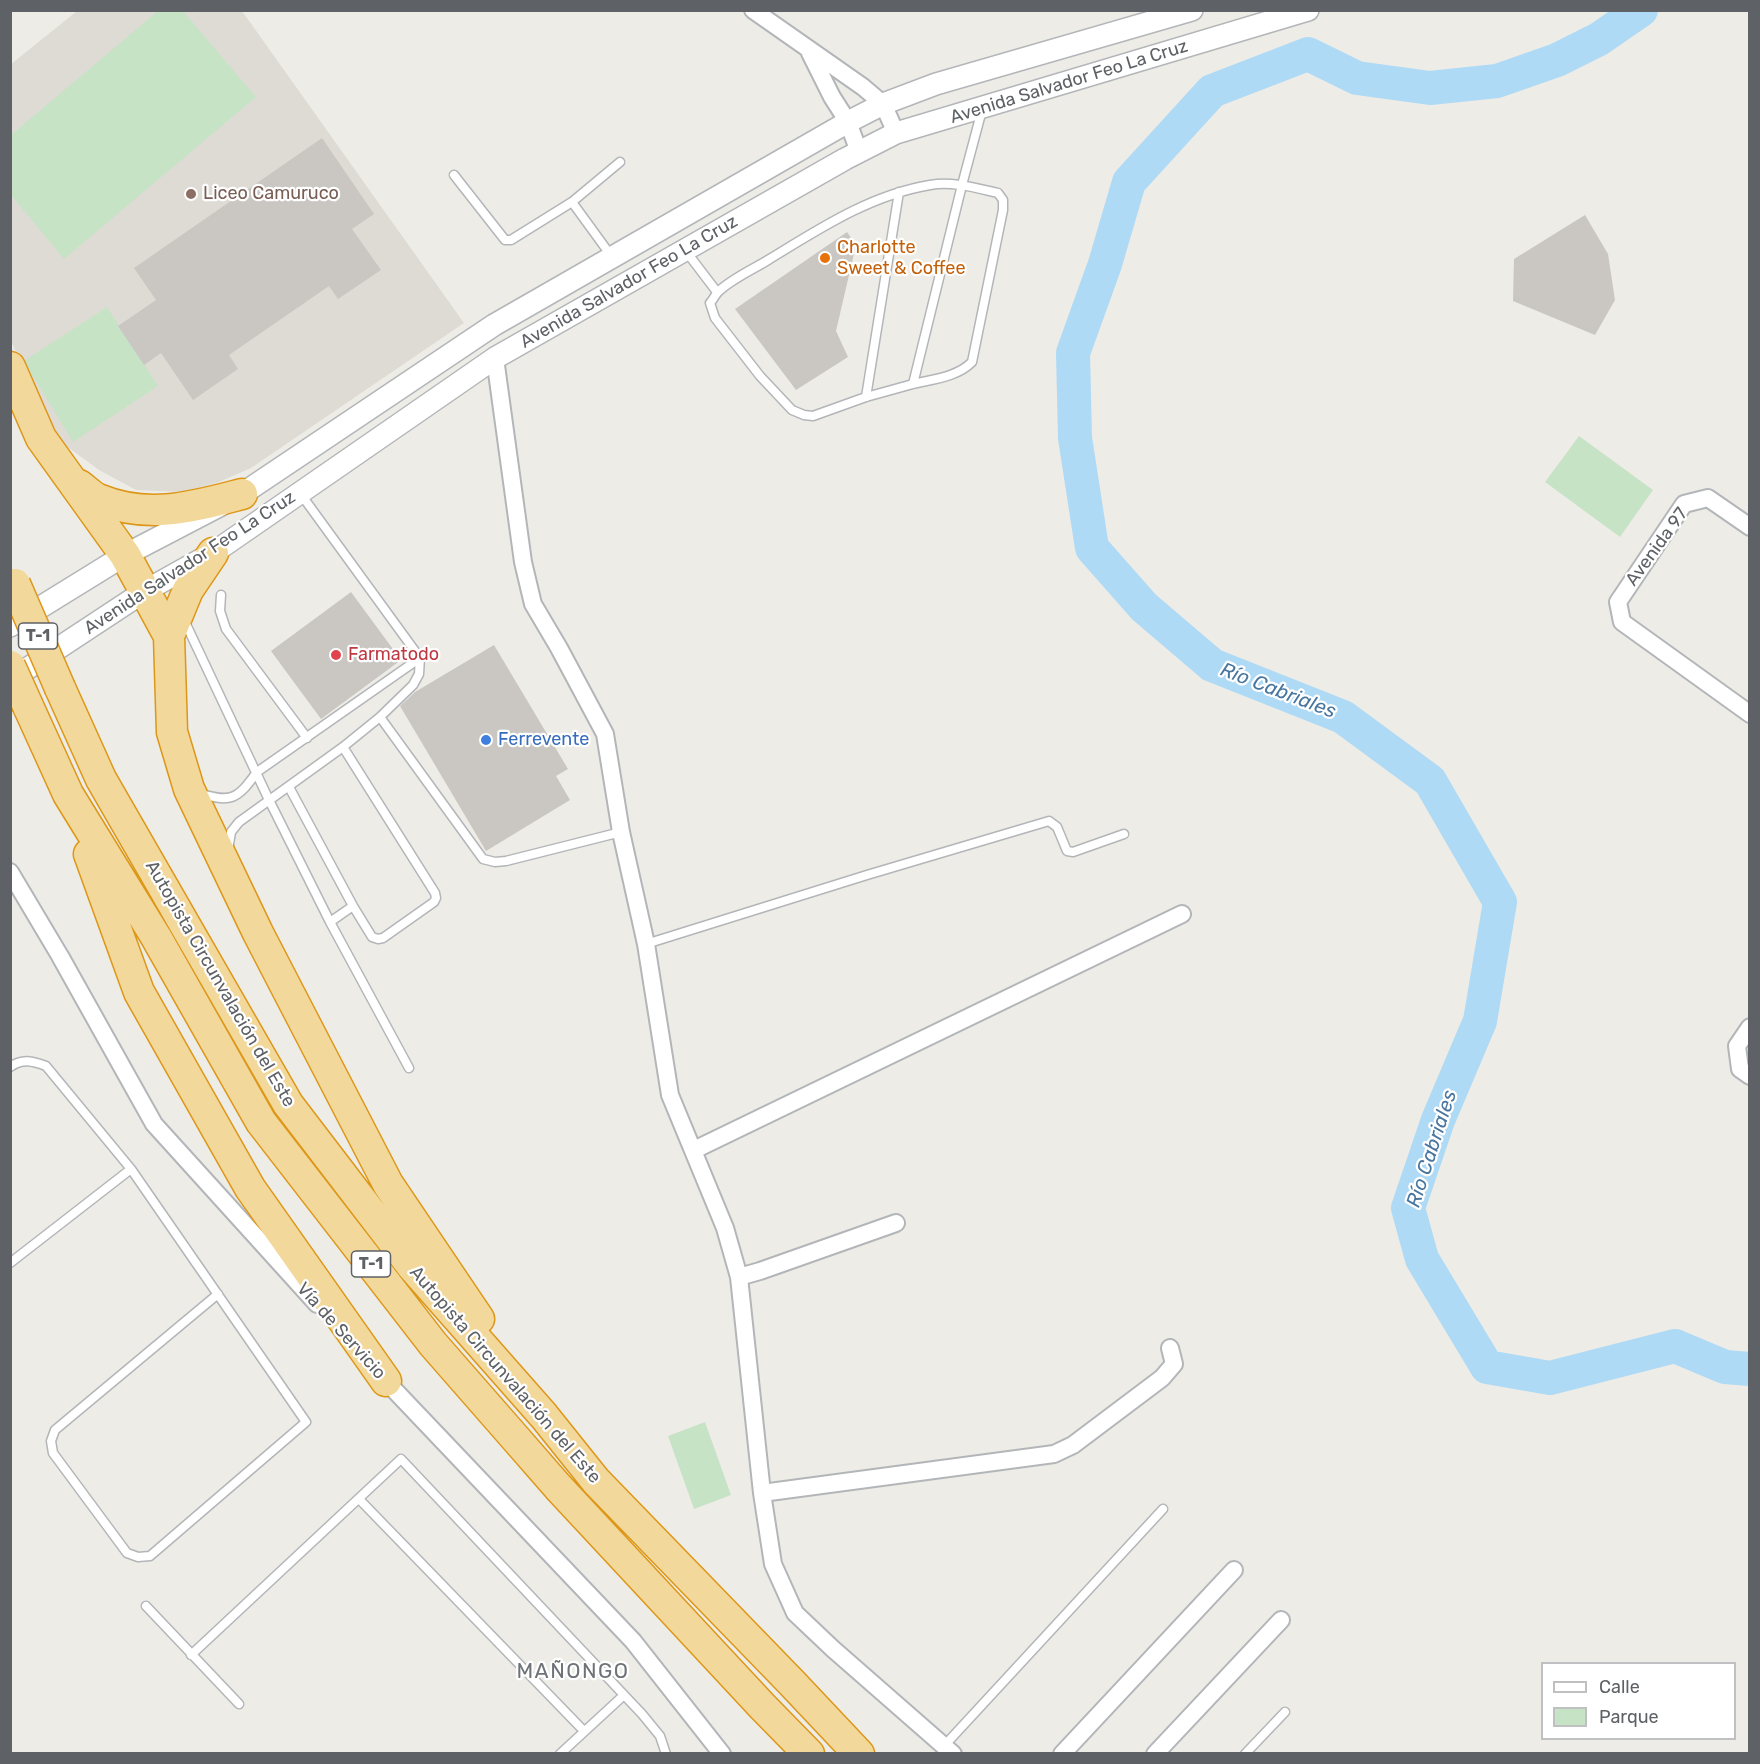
<!DOCTYPE html>
<meta charset="utf-8">
<style>
body{margin:0}
#map{position:relative;width:1760px;height:1764px;overflow:hidden;background:#eeece6;font-family:Rubik,sans-serif}
canvas{display:block}
.frame{position:absolute;inset:0;border:12px solid #5e6165;pointer-events:none}
.legend{position:absolute;left:1541px;top:1662px;width:195px;height:78px;box-sizing:border-box;background:#fff;border:2px solid #bfc0c1;margin:0;padding:8px 10px;list-style:none;font-size:18px;color:#5e6165}
.legend li{display:flex;align-items:center;gap:12px;height:30px}
.legend b{width:30px;border:2px solid #bfc0c1}
</style>
<div id="map">
<canvas width="1760" height="1764"></canvas>
<div class="frame"></div>
<ul class="legend">
<li><b style="height:8px;background:#fff"></b>Calle</li>
<li><b style="height:16px;background:#c7e3c6"></b>Parque</li>
</ul>
</div>
<script>
const c = document.querySelector('canvas').getContext('2d');
c.lineJoin = 'round';
function fillPath(path, color) { c.fillStyle = color; c.fill(path, 'evenodd'); }
function strokePath(path, color, width, dash) { c.strokeStyle = color; c.lineWidth = width; c.lineCap = dash ? 'butt' : 'round'; c.setLineDash(dash || []); c.stroke(path); }
function label(font, color, halo, rows, align = 'center') {
  c.font = font + ' Rubik,sans-serif'; c.lineWidth = 4.5; c.setLineDash([]); c.textBaseline = 'middle'; c.strokeStyle = halo; c.fillStyle = color; for (const [text, x, y, turn = 0] of rows) {
    c.save(); c.translate(x, y); c.rotate((+turn || 0) * Math.PI / 180); c.textAlign = isNaN(turn) ? turn : align; if (halo) c.strokeText(text, 0, 0); c.fillText(text, 0, 0); c.restore();
  }
}
const education = new Path2D(`
 M77,11h165l222,312 -213,145 -32,14 -37,10 -46,-2 -37,-20 -45,-33 -43,-96 -1,-276z`);
const green = new Path2D(`
 M158,11h25l73,86 -192,162 -53,-64v-60z
 M107,307l51,79 -85,56 -49,-81z
 M1579,436l74,54 -33,47 -75,-55z
 M705,1422l26,73 -37,14 -26,-73z`);
const river = new Path2D(`
 M1641,10l-42,29 -42,21 -60,21 -67,7 -73,-10 -49,-24 -96,37 -83,91 -24,82 -32,89 2,85 17,110 52,59 68,58 131,52 87,64 70,121 -20,119 -42,99 -30,88 14,51 65,108 63,11 125,-32 50,21 25,2`);
const building = new Path2D(`
 M322,138l52,76 -22,15 29,41 -43,29 -9,-13 -100,69 9,14 -45,31 -32,-47 -17,12 -26,-39 38,-26 -22,-32z
 M1585,215l23,39 7,46 -20,35 -82,-34 1,-42z
 M847,232l9,13 -20,86 12,26 -52,33 -61,-81z
 M351,592l50,68 -80,59 -50,-68z
 M494,645l74,124 -12,7 14,24 -84,51 -86,-145 15,-14z`);
const service = new Path2D(`
 M454,175l51,65h6l61,-38 40,55
 M572,202l48,-40
 M685,250l32,42
 M913,384l-47,13 -53,19 -9,-1 -12,-5 -32,-34 -45,-58 -5,-15c3,-3 5,-8 8,-11 13,-13 34,-22 50,-32 51,-31 102,-65 162,-75 23,-4 46,3 68,8l5,7v10l-31,152c-15,15 -38,17 -59,22l49,-199 20,-75
 M866,397l33,-205
 M221,595l-1,16 6,18 81,109
 M184,620l85,180 61,122 79,146
 M380,717l103,142 12,3 11,-1 115,-29
 M289,787l64,119 19,31 6,2 5,-1 51,-36 2,-4 -1,-5 -92,-146
 M198,793c33,10 39,7 59,-21l163,-114
 M228,850l3,-18 8,-10 104,-75 37,-30 33,-32 6,-11 1,-16 -120,-165
 M330,922l23,-16
 M646,944l221,-69 182,-54 8,6 10,24 6,1 51,-18
 M10,1067c12,-9 23,-6 36,-1l85,103 175,253 -156,134 -12,1 -11,-4 -74,-100 -2,-12 4,-11 163,-136
 M10,1263l121,-94
 M359,1499l225,232
 M146,1606l93,98
 M191,1655l210,-196 241,255 18,22 6,18
 M944,1746l219,-237
 M560,1754l64,-59
 M1245,1754l40,-42`);
const minor = new Path2D(`
 M753,10l110,77 20,17 13,29
 M810,53l22,44 16,25 11,30
 M495,358l28,204 10,42 26,44 46,86 16,98 25,112 24,151 55,133 14,49 23,216 11,71 22,49 38,36 120,105
 M1750,527l-42,-29 -24,6 -66,98 4,20 128,92
 M10,872l50,84 94,168 163,180
 M1750,1027l-13,19 3,23 10,7
 M694,1150l488,-236
 M739,1277l21,-6 136,-48
 M382,1377l251,264 89,113
 M762,1493l292,-39 19,-9 89,-67 12,-14 -4,-16
 M1062,1754l172,-184
 M1155,1754l126,-134`);
const tertiary = new Path2D(`
 M10,626l115,-71 117,-61 252,-169 354,-203 35,-18 53,-20 256,-74
 M10,680l135,-89 68,-38 282,-195 350,-199 51,-26 412,-123`);
const motorway = new Path2D(`
 M10,367l31,71 84,117 44,81
 M79,485c6,4 12,11 19,14 51,21 94,8 144,-5
 M213,553l-25,37 -19,46 3,96 17,57 69,144 130,251 91,135
 M60,688l41,91 187,325 123,161 133,151 52,65 196,202 67,71
 M28,706l40,88 88,143 105,185 172,222 84,96 41,47 204,219 47,48
 M89,854l50,138 111,196 136,193`);
const motorwayBridge = new Path2D(`
 M15,584l45,104
 M10,666l18,40`);
const markers = [
 [191,194,6,"#8d6e63"],
 [825,258,6,"#e8710a"],
 [336,655,6,"#e0444e"],
 [486,740,6,"#3f7fe0"]
];
const shields = [
 [38,636,39],
 [371,1264,39]
];
const shieldNames = [
 ["T-1",38,636],
 ["T-1",371,1264]
];
const streetNames = [
 ["Avenida Salvador Feo La Cruz",1069,82,-17],
 ["Avenida Salvador Feo La Cruz",629,282,-30],
 ["Avenida 97",1657,547,-54],
 ["Avenida Salvador Feo La Cruz",190,563,-33],
 ["Autopista Circunvalación del Este",220,984,60],
 ["Vía de Servicio",341,1331,48],
 ["Autopista Circunvalación del Este",505,1375,49]
];
const educationNames = [
 ["Liceo Camuruco",203,194]
];
const foodNames = [
 ["Charlotte",837,248],
 ["Sweet & Coffee",837,269]
];
const healthNames = [
 ["Farmatodo",348,655]
];
const shopNames = [
 ["Ferrevente",498,740]
];
const waterNames = [
 ["Río Cabriales",1278,691,21],
 ["Río Cabriales",1432,1149,-72]
];
const quarterNames = [
 ["MAÑONGO",573,1672]
];
fillPath(education, '#dedbd5');
fillPath(green, '#c7e3c6');
strokePath(river, '#aedaf6', 34);
fillPath(building, '#cac7c3');
strokePath(service, '#b3b6b9', 11);
strokePath(minor, '#b3b6b9', 20);
strokePath(tertiary, '#b3b6b9', 24);
strokePath(motorway, '#dd9718', 33);
strokePath(service, '#fff', 8);
strokePath(minor, '#fff', 16);
strokePath(tertiary, '#fff', 21);
strokePath(motorway, '#f2d89a', 30);
strokePath(motorwayBridge, '#dd9718', 33, []);
strokePath(motorwayBridge, '#f2d89a', 30);
for (const [x, y, r, color] of markers) { const dot = new Path2D(); dot.arc(x, y, r, 0, 2 * Math.PI); c.fillStyle = color; c.fill(dot); strokePath(dot, '#fff', 2); }
for (const [x, y, w] of shields) { const box = new Path2D(); box.roundRect(x - w / 2, y - 13, w, 26, 4.5); c.fillStyle = '#fff'; c.fill(box); strokePath(box, '#5e6165', 1.5); }
label('bold 16px', '#5e6165', null, shieldNames);
label('18px', '#5e6165', '#fff', streetNames);
label('18px', '#785e54', '#fff', educationNames, 'left');
label('18px', '#c56008', '#fff', foodNames, 'left');
label('18px', '#be3a42', '#fff', healthNames, 'left');
label('18px', '#366cbe', '#fff', shopNames, 'left');
label('italic 20px', '#49769f', '#fff', waterNames);
c.letterSpacing = '1.5px';
label('21px', '#6f7377', '#fff', quarterNames);
c.letterSpacing = '0px';
</script>
